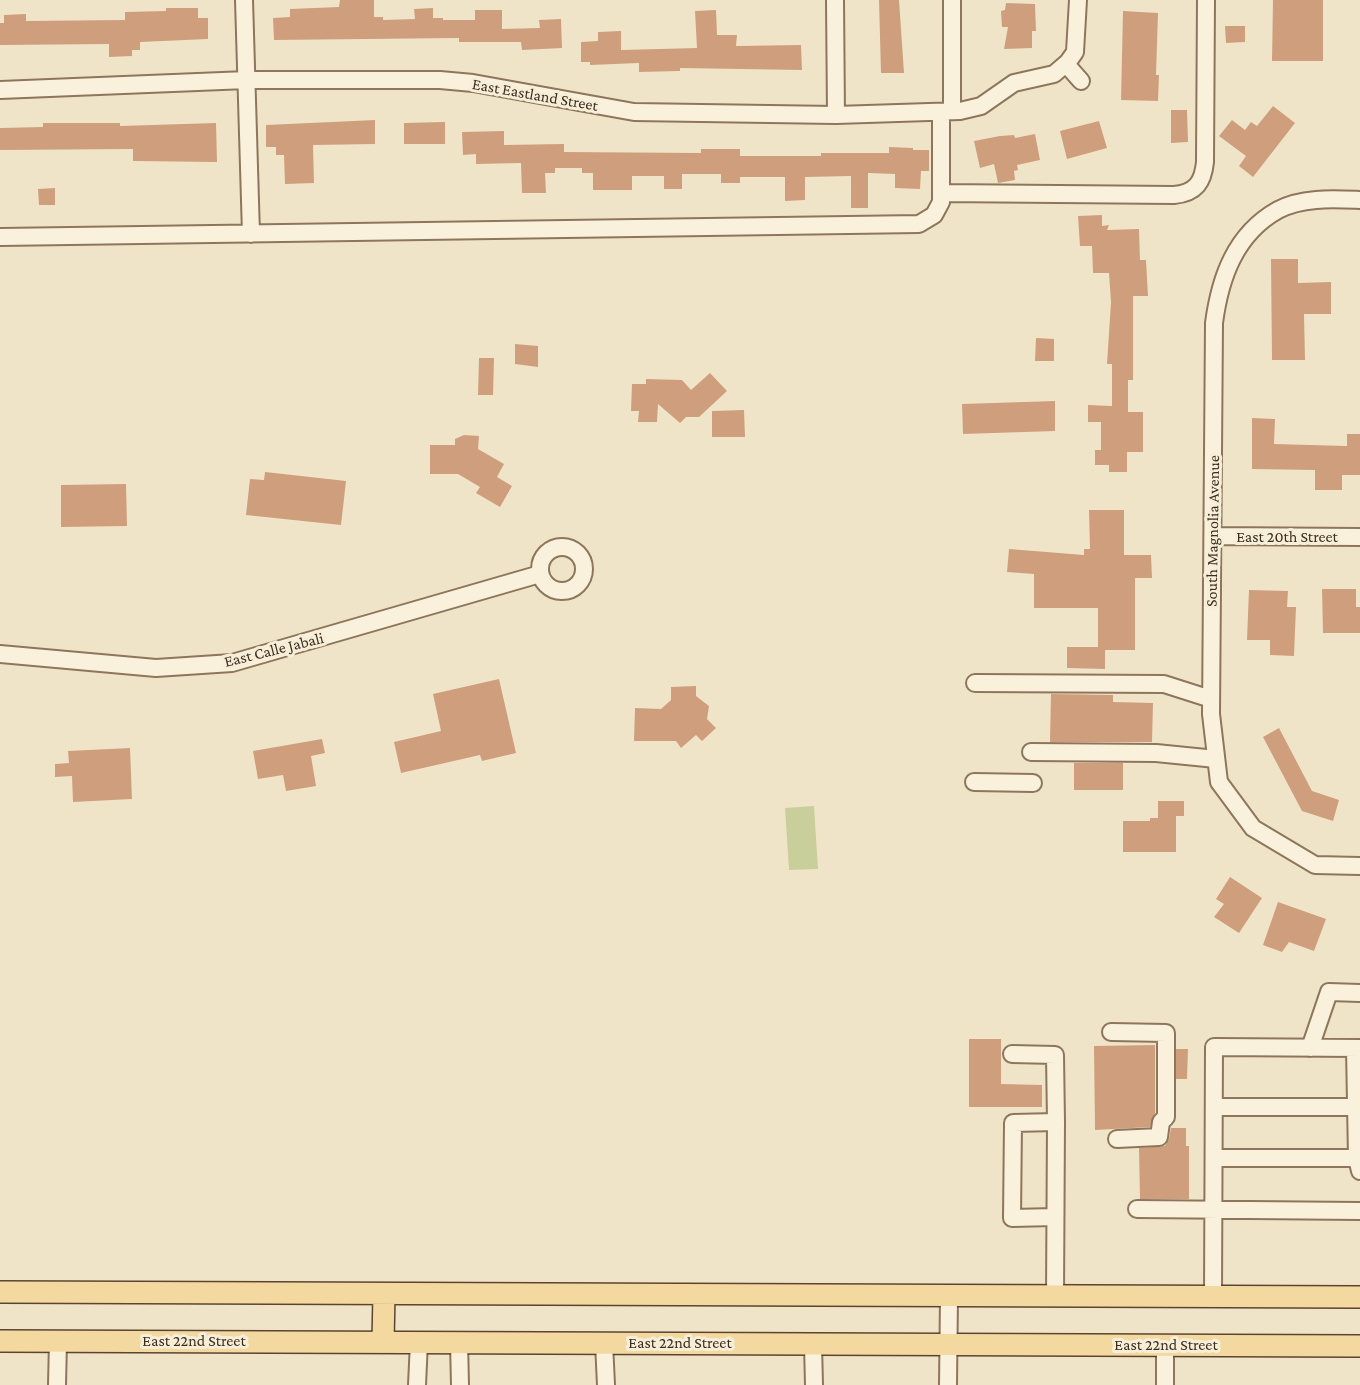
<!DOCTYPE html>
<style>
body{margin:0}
canvas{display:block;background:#f0e4c8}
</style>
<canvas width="1360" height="1385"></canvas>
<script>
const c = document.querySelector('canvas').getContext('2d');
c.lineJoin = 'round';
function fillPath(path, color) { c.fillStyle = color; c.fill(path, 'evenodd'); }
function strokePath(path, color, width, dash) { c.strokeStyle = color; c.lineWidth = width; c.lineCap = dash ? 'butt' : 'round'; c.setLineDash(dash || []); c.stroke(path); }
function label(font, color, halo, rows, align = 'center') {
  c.font = font + ' "Crimson Pro",serif'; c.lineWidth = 6; c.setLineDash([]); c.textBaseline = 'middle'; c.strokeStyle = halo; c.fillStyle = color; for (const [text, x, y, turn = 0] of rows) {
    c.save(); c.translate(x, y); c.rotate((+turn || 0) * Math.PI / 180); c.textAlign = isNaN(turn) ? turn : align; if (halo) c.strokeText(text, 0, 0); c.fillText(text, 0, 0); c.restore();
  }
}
const green = new Path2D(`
 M814,806l4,63 -29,1 -4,-62z`);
const building = new Path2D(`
 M340,0h34v17h9v3l32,-1 -1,-10 19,-1v10h10v2h32v-10h27v19l38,-1 -1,-8 22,-1 1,29 -40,2 -1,-8h-62v-4l-185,2 -1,-22 17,-1v-8l49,-2z
 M879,0h20l5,73h-23z
 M1273,0h50v61h-51z
 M1006,3l29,1 1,27h-4v17l-28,1 4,-22h-6l-1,-16 4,-1z
 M166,8h32v10h10v21l-68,3v8h-8v6l-23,1v-13l-109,1v-22h4v-8l22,-1v7l99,-1v-8l41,-1z
 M716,10l1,25h20l-1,11 65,-1 1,25 -122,-2v3l-41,1v-9l-49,2v-3h-9v-20l17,-1v-9l23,-1v19l76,-2 -2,-37z
 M1123,11l35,2 -2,62h3l-1,26 -37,-1z
 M1225,26h20v16l-19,1z
 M1273,106l22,17 -42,54 -14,-11 7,-10 -27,-20 13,-16 13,10 6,-8 6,4z
 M1171,110h16l1,32 -17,1z
 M375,120v24l-62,1 1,38 -29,1 -1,-29h-8v-8h-10v-22z
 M1099,121l8,27 -40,11 -7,-28z
 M445,122v22h-41v-21z
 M43,123h77v3l96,-3 1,39 -84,-1v-12l-133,1v-22l43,-1z
 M504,131v14l60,-1v8l137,1v-4h39v7h81v-3h68v-6l24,1v2h16v21h-8l-1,18 -25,-1v-14l-27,-1v35h-17v-32l-46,1v23l-20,1v-24h-45v6h-19v-9h-39v15h-18v-13h-32v14h-39v-17h-11v-5h-27v5h-10l1,20h-24l-1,-30 -45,1v-10l-13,1 -1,-23z
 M1035,134l5,26 -23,5 1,5 -4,1 1,9 -17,3 -4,-19 -14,4 -6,-27 26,-5 14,-1 1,3z
 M55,188v17h-16l-1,-16z
 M1102,215v11l7,-1 -2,5 32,-1 1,31h6l2,36h-15v84h-5v32h15v40h-16v20h-18v-7h-14v-15h6v-28h-13v-17l24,1v-42h-5l4,-62 -2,-29h-16l-1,-27h-12l-2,-30z
 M1271,259h27v24l33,-1v32h-27l1,46h-33z
 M1036,338l18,1v22h-19z
 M515,344l23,2v21l-23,-3z
 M479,358h15l-1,37h-15z
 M710,373l17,18 -28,26h-13l-6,6 -22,-19 -1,18h-19l1,-11h-8l1,-27h14v-5l36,1 9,10z
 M1055,401v30l-92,3 -1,-30z
 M744,410l1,27h-33v-26z
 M1252,418l23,1 -1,25 73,2v-12h13v41h-18v15h-27v-20l-63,-1z
 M464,435l15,1 -1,13 26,15 -7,13 15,9 -12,21 -24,-14 4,-6 -22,-13h-28v-29h25v-6z
 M265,472l81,9 -5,44 -95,-10 4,-36 14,1z
 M126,484l1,42 -66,1v-42z
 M1089,510h35v45h27l1,23h-17v72h-30v19l-38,-1v-21h31v-39h-64v-34l-27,-2 2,-23 75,6v-6h6z
 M1322,589h34v18h4v26h-37z
 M1249,590l39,1 -1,16h9l-2,49 -24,-1v-15h-23z
 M499,679l17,74 -34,8 -2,-6 -79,18 -7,-31 47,-11 -8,-37z
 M696,686v10l13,10 -2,13 9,9 -14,13 -6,-6 -15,13 -5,-7h-42l1,-33 26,1 10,-9v-13z
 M1051,694l62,1v7l40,1 -1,39h-102z
 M1279,728l33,63 27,9 -6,21 -31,-10 -39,-74z
 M322,739l3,14 -14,3 5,30 -30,5 -3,-16 -25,4 -5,-28z
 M130,748l2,51 -59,3 -1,-26 -17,1v-13l14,-1 -1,-12z
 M1074,763h49v27h-49z
 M1158,801h26v15h-8v36h-53v-31h27v-3h8z
 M1230,877l32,21 -23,35 -25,-16 10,-13 -8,-5z
 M1278,902l48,17 -12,32 -25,-9 -7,10 -19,-7z
 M969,1039h32v45l41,1v22h-73z
 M1155,1045v68l-5,14 -55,3 -1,-84z
 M1176,1049h12l-1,30h-11z
 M1171,1128h15v18h3v53h-49l-1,-51 26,-2 4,-7z`);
const minor = new Path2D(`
 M244,0l7,234
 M835,0l1,115
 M952,0v111
 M1066,64l15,17
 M0,90l247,-10h193l33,3 161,29 202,3 124,-4 21,-5 33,-23 40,-9 14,-12 7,-10 3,-52
 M941,193l233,2c22,-2 29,-13 31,-33l1,-162
 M1360,200c-26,-1 -58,-3 -82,10 -43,24 -58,68 -64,113l-3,391 8,68 34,46 62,37 45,1
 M0,237l919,-13 15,-9 7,-13v-90
 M1213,536l147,1
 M540 569a22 22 0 1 1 44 0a22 22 0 1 1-44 0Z
 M0,654l156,14 76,-5 308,-89
 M975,683l189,1 47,15
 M1031,752l125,1 60,6
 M974,782l59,1
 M1111,1032l55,1v84l-5,5 -2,15 -42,2
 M1310,1048l19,-56 31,1
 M1355,1048l2,110 3,13
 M1012,1054l43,1 1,67
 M1214,1107h142
 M1214,1158h143
 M1137,1209l223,2
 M1055,1297l1,-175 -43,1 -1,95 43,-1
 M1213,1297l1,-250 146,1
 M459,1342l1,43
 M604,1343l2,42
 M813,1344l1,41
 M57,1385l1,-44
 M417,1385l2,-43
 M948,1385l1,-88
 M1165,1385v-40`);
const major = new Path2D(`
 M0,1292l1360,5
 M0,1341l1360,5
 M383,1342l1,-48`);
const streetNames = [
 ["East Eastland Street",535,95,10],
 ["South Magnolia Avenue",1213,531,-89],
 ["East 20th Street",1287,537],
 ["East Calle Jabali",274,650,-14],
 ["East 22nd Street",194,1341],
 ["East 22nd Street",680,1343],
 ["East 22nd Street",1166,1345]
];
fillPath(green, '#c9cf9b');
fillPath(building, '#cf9f7d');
strokePath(minor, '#8d765c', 20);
strokePath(major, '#5b4430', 24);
strokePath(minor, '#faf1dc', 16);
strokePath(major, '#f3d9a0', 21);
label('16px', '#3d2e20', '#f7eed8', streetNames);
</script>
